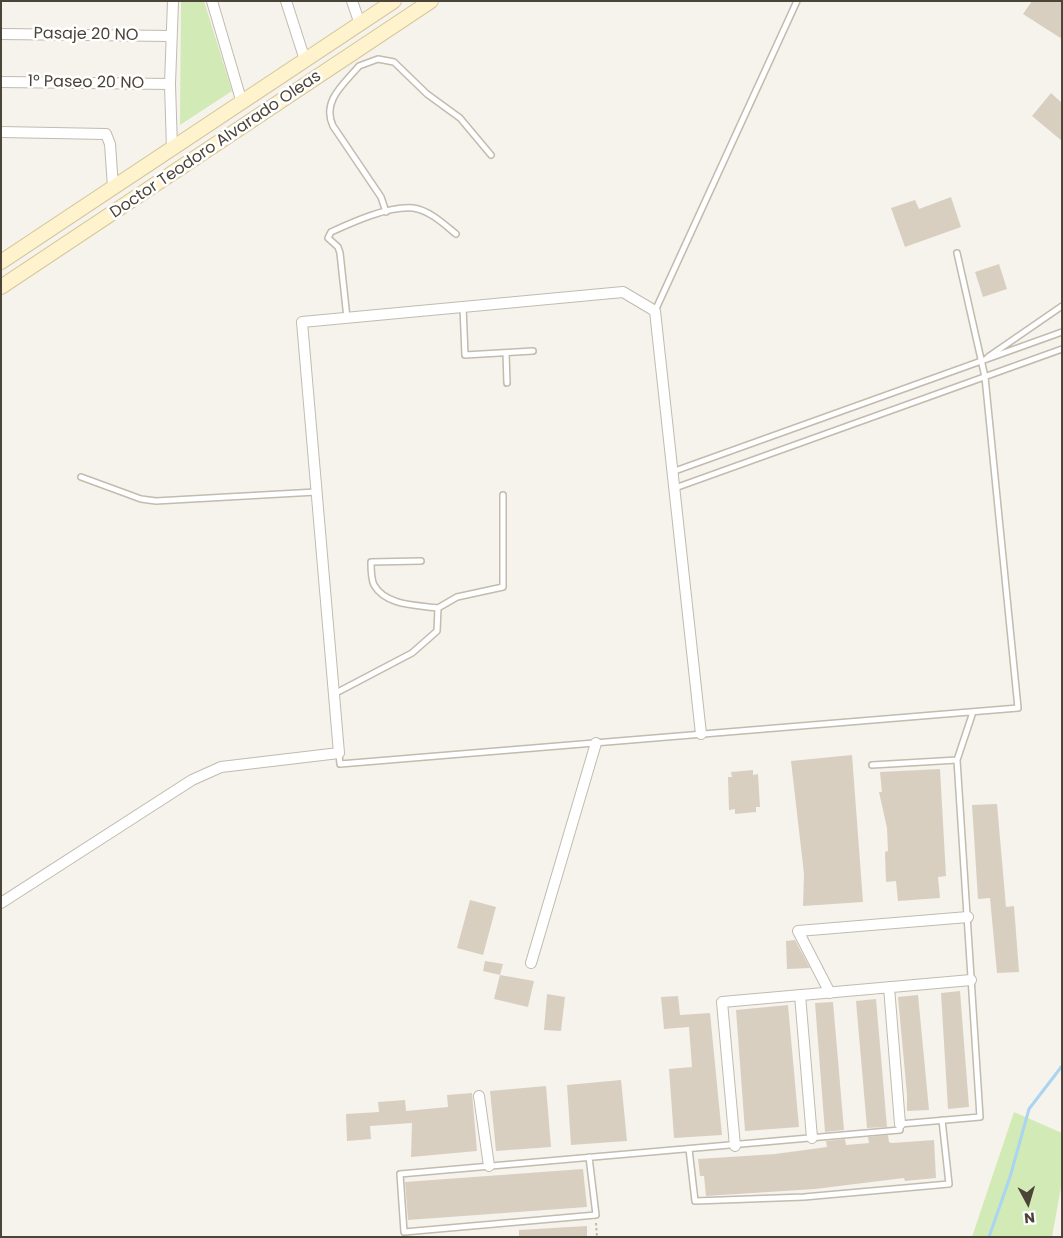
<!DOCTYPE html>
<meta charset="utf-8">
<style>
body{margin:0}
#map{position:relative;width:1063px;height:1238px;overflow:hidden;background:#f6f3ec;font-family:Poppins,sans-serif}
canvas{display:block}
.frame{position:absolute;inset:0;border:2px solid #4b4439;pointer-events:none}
.north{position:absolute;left:1003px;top:1178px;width:50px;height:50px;-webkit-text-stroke:4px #fff;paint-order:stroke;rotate:174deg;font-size:14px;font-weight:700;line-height:20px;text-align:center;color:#4b4439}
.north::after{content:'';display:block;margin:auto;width:18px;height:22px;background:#4b4439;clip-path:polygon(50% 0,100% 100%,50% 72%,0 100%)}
</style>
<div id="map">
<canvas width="1063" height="1238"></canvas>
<div class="frame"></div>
<div class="north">N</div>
</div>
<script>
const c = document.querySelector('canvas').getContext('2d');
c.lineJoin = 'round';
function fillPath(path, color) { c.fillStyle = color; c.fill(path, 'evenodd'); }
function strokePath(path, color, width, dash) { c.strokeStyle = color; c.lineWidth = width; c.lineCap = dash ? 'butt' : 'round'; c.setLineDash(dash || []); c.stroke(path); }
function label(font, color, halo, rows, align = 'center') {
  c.font = font + ' Poppins,sans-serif'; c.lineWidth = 5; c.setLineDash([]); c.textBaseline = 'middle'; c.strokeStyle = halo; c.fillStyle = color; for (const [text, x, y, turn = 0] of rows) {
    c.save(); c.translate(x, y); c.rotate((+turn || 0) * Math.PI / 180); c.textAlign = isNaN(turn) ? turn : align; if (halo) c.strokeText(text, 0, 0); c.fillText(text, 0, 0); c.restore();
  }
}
const green = new Path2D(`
 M181,1h23l28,90 -52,34z
 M1014,1112l48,21v49l-10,55h-80z`);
const stream = new Path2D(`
 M989,1237l21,-60 19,-68 33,-43`);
const building = new Path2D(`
 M1032,1h30v38l-39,-25z
 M1051,93l11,10v38l-30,-25z
 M951,197l10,30 -56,20 -14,-39 24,-8 4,9z
 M999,264l8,25 -24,8 -8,-25z
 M852,755l11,147 -60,4 1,-32 -13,-113z
 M940,769l6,107 -8,1 2,21 -42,3 -2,-20 -10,1 -1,-30 3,-1 -1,-23 -8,-36h3l-2,-20z
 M753,770v5l5,-1 2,33h-4v5l-21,2v-5l-6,1 -1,-33h4l-1,-5z
 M997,804l9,103 8,-1 5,66 -22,1 -7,-75 -12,1 -6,-94z
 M470,900l26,7 -13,48 -26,-7z
 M795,940l15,28 -23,1 -1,-28z
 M485,961l18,3 -3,11 -17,-4z
 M500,975l34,6 -6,26 -34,-8z
 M960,991l9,116 -21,2 -7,-116z
 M547,994l18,3 -4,34 -17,-1z
 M918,995l11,115 -22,1v-16l-9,-98z
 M678,996l2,19 30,-2 12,122 -48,3 -5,-69 23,-2 -3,-40 -25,2 -3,-32z
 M876,999l11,128 -20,1 -11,-127z
 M833,1002l11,128 -19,2 -10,-129z
 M788,1005l11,122 -54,4 -9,-121z
 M621,1080l6,61 -56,4 -4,-60z
 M546,1086l5,61 -55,4 -6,-60z
 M472,1093l5,58 -66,6 1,-34 -42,3 1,13 -24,2 -1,-27 33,-2 -1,-10 27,-2 1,11 42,-4 -1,-12z
 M888,1135l1,7 3,1 42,-3 2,38 -31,3 -1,-3 -89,11 -109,7 -2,-20h-4l-2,-17 77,-5 52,-7 -1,-6 19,-2 1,6 23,-2 -1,-6z
 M583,1169l4,38 -179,13 -3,-38z
 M587,1226v11h-68v-7z`);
const path = new Path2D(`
 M596,1223l1,14`);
const service = new Path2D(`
 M386,212l-5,-15 -48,-71c-12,-25 12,-43 26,-60l19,-7 16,3 33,32 33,24 31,37
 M463,307l2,48 68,-4
 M655,311l142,-310
 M347,318l-7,-65 -2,-6 -10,-9 3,-6c22,-10 57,-26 82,-24 16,2 31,16 43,26
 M506,353l1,30
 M988,357l74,-51
 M672,472l390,-140
 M81,477l60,22 15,2 160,-9
 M675,488l387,-139
 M438,608l19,-11 46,-10v-92
 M334,694l78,-41 25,-22 1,-23c-21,-3 -52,-2 -64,-23 -3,-6 -3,-17 -3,-23l50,-1
 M339,754l1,10 678,-56 -33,-331 -28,-124
 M872,765l85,-5
 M689,1149l6,52 109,-4 145,-13 -7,-64
 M589,1157l7,58 -192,17 -4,-58 500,-44v-6l80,-7 -23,-357 16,-48`);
const minor = new Path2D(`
 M212,1l30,102
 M286,1l19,59
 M352,1l8,23
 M1,34l170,2
 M1,82l169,2
 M1,132l105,2 4,10 3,43
 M172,149l-2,-65 3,-83
 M1,903l191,-123 29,-13 118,-14 -37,-431 321,-30 32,19 46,423
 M531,963l65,-220
 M889,987l11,137
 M830,993l-32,-62 170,-14
 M800,995l12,143
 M479,1096l10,70
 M735,1146l-13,-144 249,-22`);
const secondary = new Path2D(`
 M1,262l393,-261
 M1,287l430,-286`);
const streetNames = [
 ["Pasaje 20 NO",86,35,1],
 ["1° Paseo 20 NO",86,83,1],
 ["Doctor Teodoro Alvarado Oleas",216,145,-34]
];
fillPath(green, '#d2eab5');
strokePath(stream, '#a9d4f2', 3);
fillPath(building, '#d8cfc1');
strokePath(service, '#c2bbae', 8);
strokePath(minor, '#c2bbae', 12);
strokePath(secondary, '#d6c79b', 16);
strokePath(path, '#c4b79f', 2, [2.5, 2.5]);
strokePath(service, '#fff', 5);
strokePath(minor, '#fff', 10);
strokePath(secondary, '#fff3cd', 14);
label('16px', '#4b4439', '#fff', streetNames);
</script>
